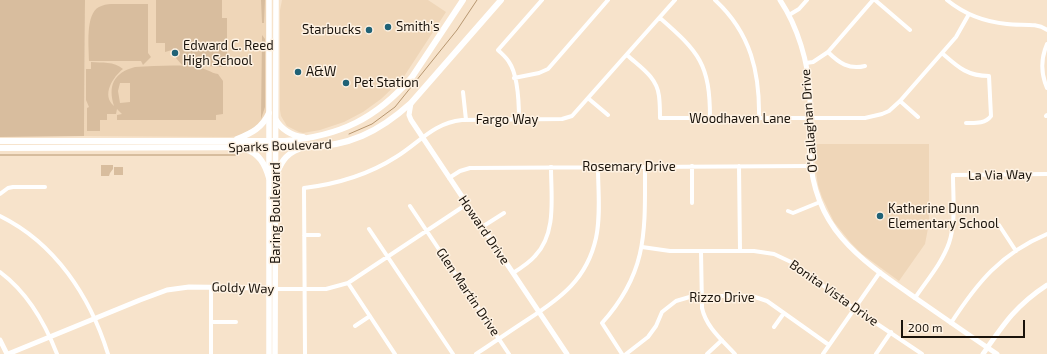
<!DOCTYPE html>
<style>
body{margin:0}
#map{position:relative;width:1047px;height:354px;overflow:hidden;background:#f7e3cb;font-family:"Exo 2",sans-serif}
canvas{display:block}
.scale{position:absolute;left:901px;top:320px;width:124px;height:18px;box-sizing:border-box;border:2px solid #1a130b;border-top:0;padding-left:5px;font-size:12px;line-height:14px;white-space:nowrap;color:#1a130b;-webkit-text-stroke:3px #fef2e3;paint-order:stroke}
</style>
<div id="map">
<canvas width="1047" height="354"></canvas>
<div class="scale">200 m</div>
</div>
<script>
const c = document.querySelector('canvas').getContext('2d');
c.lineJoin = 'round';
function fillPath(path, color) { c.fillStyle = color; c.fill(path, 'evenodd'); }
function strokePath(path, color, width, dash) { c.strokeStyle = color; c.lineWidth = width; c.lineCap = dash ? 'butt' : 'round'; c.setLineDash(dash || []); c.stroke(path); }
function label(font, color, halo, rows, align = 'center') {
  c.font = font + ' "Exo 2",sans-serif'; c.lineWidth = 3; c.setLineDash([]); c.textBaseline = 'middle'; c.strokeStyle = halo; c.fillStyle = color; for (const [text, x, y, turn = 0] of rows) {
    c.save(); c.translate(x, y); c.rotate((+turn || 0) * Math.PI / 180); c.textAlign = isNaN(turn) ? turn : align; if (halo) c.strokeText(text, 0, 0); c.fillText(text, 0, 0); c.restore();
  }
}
const built = new Path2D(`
 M85,0h181v113l-5,11 -22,12 -9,1 -146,-1z
 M282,0h146l18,12 -43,66 -22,21 -18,13 -19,10 -24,8 -17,3 -4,-1 -12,-6 -6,-10 -1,-6v-100z
 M814,144h115v79l-4,21 -26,37 -37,-27 -11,-11 -17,-21 -12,-25 -4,-12 -4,-28z`);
const green = new Path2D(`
 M0,0h85l-1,136 -84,1z
 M156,0h66v18h5v49l-45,-2 -6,-7 -4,-8 -7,2v-9h-9z
 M261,0h4l-1,23h-2z
 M111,4h37v49l3,4 -8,8 -2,-4h-52c0,-14 -4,-47 10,-54 4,-2 8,-3 12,-3z
 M262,35l3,4v68l-4,12z
 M91,62c11,1 23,-1 32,7 -10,8 -22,26 -9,37 -6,-20 -1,-33 21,-39 20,-1 43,-3 63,0 7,1 13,6 20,7l5,7v33l-7,1v5h-99v-5l5,-1 -5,-5 -1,5h-9v6h-7v11h-13v-23l2,-1 -3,-7v-31h5zM120,83h10v19l-10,1 -2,-12z
 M101,165h12v4l-3,4 -1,3h-8z
 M114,167h9v8h-9z`);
const stream = new Path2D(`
 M349,134l23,-10 23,-17 62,-77 20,-30
 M0,155h238`);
const minor = new Path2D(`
 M715,0c36,33 45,73 44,119
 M875,0l35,30
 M947,0c17,14 39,22 60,24 14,2 29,-2 40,6
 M789,15l10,-6 8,-9
 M660,18c39,34 50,46 50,100
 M1047,44c-6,14 -6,30 0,44
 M828,52c11,11 21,18 37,14
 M942,53c16,14 25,23 47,23l2,40c-6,8 -16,7 -25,7
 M627,55c13,12 30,22 32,41 1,8 1,15 1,22h205l17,-4 7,-3 11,-10 56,-64 13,-23
 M806,63l7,-1 15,-10 45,-52
 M514,78l25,-5 9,-4 60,-69
 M463,92l3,28
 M589,99l19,16
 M900,101l18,16
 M1046,116l1,-1
 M519,120c0,-16 -1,-45 -10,-58 -3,-5 -7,-8 -11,-12l44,-50
 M692,166v37
 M739,166l1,85
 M449,178l11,-7 10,-3 341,-2
 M0,194l8,-6 5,-1h32
 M410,206l99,148
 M788,211l5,2 27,-11
 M0,216c55,27 90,80 108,138
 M999,225l17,26
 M482,227l22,-14
 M369,229l84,125
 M304,235h15
 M642,247l28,4h84l20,3 17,8 64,47 67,45
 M701,251l1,57c4,19 20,32 33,46
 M0,272c27,20 45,51 57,82
 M513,273c8,-5 16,-10 22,-17 22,-23 16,-59 16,-89
 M348,283l47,71
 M275,289h51l22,-6 119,-79
 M915,298c12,-18 27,-35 34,-55 7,-21 4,-46 4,-68l94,-1
 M211,322h25
 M951,323c26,-40 50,-70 96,-89
 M355,326l15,-10
 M774,327l10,-14
 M211,354v-67
 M305,354l-1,-166c33,-4 64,-13 92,-31 23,-14 37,-34 66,-37l100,-1 10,-3 103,-116
 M476,354c17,-11 34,-23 51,-34 34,-22 60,-41 69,-82 5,-23 2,-48 2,-71
 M622,354l-20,-31c46,-51 43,-92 43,-156
 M626,354l22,-17 8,-11 6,-14 14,-11 17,-5h59l15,5 62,44
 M707,354l15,-14
 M823,354l57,-82
 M876,354l15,-22`);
const tertiary = new Path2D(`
 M780,0c18,27 28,62 30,94 0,20 -2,41 0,61 4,75 51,105 107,144 26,18 53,37 80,55
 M411,103l-2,12 2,5 156,234
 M0,340l7,14
 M8,354l132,-54 27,-10 22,-3 80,1 3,1
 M983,354c20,-29 33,-49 64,-69`);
const secondary = new Path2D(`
 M269,354v-354
 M275,354l1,-354`);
const primary = new Path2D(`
 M276,120c5,9 16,16 27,17
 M237,139c15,-6 25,-11 32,-26
 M0,141h285c55,-5 91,-22 127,-64l51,-77
 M0,148l305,-1c43,0 74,-15 106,-44l90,-103
 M245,149c14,4 20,15 24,29
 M275,178c5,-14 10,-24 24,-29`);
const markers = [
 [388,27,4,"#206276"],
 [369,30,4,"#206276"],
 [175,53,4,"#206276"],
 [298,72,4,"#206276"],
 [346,83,4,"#206276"],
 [880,216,4,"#206276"]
];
const poiNames = [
 ["Smith's",396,27],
 ["Starbucks",361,30,"right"],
 ["Edward C. Reed",183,46],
 ["High School",183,61],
 ["A&W",306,72],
 ["Pet Station",354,83],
 ["Katherine Dunn",888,209],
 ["Elementary School",888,224]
];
const streetNames = [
 ["Woodhaven Lane",740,119],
 ["Fargo Way",507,120],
 ["O'Callaghan Drive",809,121,-94],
 ["Sparks Boulevard",280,146,-2],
 ["Rosemary Drive",629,167],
 ["La Via Way",1000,175,-1],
 ["Baring Boulevard",276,213,-90],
 ["Howard Drive",484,230,56],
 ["Goldy Way",243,288,2],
 ["Glen Martin Drive",468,292,56],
 ["Bonita Vista Drive",834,293,35],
 ["Rizzo Drive",722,298]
];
fillPath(built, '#efd6b8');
fillPath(green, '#d8bd9e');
strokePath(stream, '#b69670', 1);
strokePath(minor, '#fff', 4);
strokePath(tertiary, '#fff', 5);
strokePath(secondary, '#fff', 5.5);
strokePath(primary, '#fff', 6);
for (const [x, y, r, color] of markers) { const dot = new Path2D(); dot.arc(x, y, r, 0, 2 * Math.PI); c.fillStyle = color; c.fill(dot); strokePath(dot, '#fef2e3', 1.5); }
label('13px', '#1a130b', '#fef2e3', poiNames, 'left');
label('13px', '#1a130b', '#fef2e3', streetNames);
</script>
